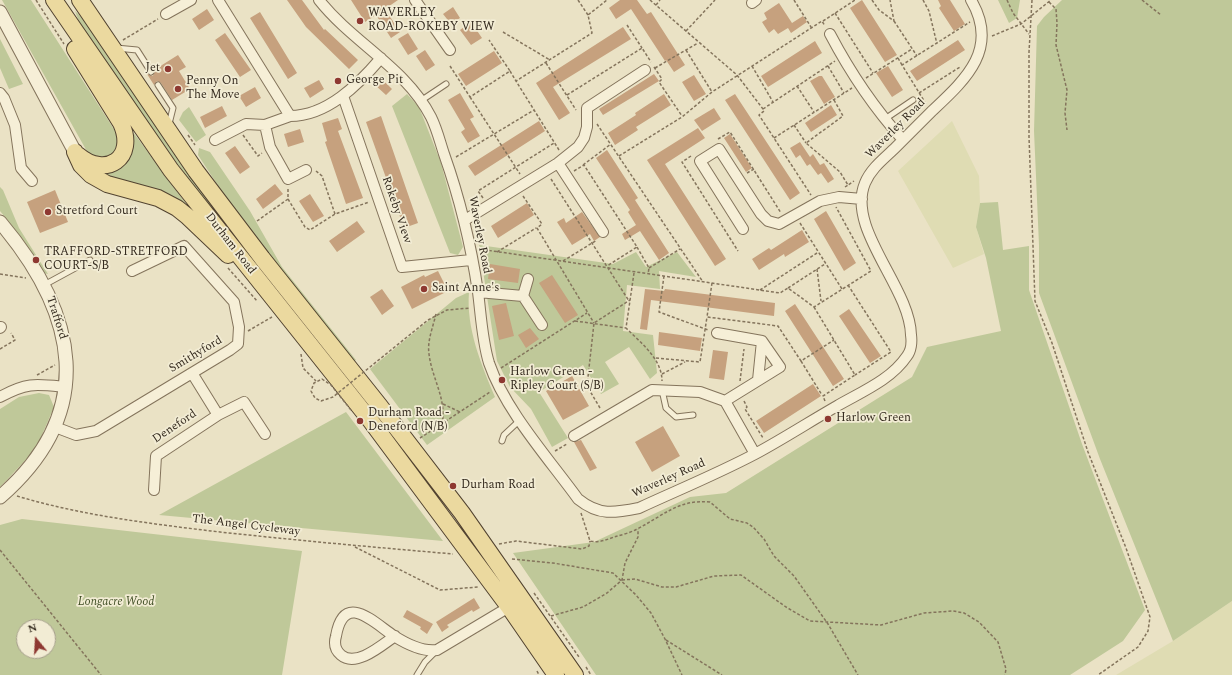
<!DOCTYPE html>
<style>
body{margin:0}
#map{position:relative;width:1232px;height:675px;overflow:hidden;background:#eae2c5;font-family:Spectral,serif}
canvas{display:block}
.north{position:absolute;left:16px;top:619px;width:40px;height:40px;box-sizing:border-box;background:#f2ecd4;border:1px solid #a69f8c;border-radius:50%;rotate:342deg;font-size:11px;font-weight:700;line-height:16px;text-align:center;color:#352b1f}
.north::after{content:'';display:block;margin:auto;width:14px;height:18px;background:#8e3831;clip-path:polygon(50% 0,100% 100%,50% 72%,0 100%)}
</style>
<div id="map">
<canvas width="1232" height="675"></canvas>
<div class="north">N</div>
</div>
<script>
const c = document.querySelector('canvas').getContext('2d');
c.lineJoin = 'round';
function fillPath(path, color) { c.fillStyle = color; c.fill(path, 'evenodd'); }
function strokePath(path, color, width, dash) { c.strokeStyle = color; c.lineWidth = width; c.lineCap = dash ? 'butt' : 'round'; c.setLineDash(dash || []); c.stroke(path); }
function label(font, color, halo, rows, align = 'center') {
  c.font = font + ' Spectral,serif'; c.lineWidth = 3.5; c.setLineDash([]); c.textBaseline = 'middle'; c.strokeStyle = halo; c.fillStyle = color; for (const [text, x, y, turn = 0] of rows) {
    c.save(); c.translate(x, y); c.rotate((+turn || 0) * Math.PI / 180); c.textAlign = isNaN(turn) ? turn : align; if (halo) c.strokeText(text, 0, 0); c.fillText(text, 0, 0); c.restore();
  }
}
const farmland = new Path2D(`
 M952,121l27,55 1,27 -4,24 8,27 -31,14 -55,-97z
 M1232,601v74h-116l57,-34z`);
const green = new Path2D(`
 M2,0h29l88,137 -1,13 -13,9 -16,-4z
 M998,0h22l-3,18 -8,5z
 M1062,0h170v601l-59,40 -73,-182 -61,-166v-48l-5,-114 3,-105 7,-9z
 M75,11l14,13 183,259 -70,-85 -119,-165z
 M0,39l23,45 -14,5 -9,-21z
 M407,94l12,13 22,56 22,84 -5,8 -8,-2 -58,-147z
 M189,107l17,28 -10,7 -17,-22 4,-8z
 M133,132l54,73 -1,2 -82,-29 -3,-8 31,-26z
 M199,148l11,4 40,59 32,56 74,93 -3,2 -73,-92 -56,-75 -26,-40z
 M0,187l3,3 16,38 29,46 -5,-1 -33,-50 -10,-12z
 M998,202l5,48 26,-4v44l53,154 63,166 -22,31 -53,34h-474l-83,-122 81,-11 96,-45 36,-4 186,-116 15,-30 74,-16 -15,-73 -10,-31 4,-24z
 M479,245l134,19 23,-12 10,15 31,-15 19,25 -37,-6 1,18 -33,-4 -4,46 30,4 4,38 -7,6 -21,-32 -24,15 14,22 -18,10 -18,-29 -44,27 29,46 -16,9 -21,-38 -21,-22 -13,-26z
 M469,292c-3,36 12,72 26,105l-68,48 -57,-76 86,-71z
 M39,393l10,2 5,12 -18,42 -36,38v-78l19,-12z
 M346,412l97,129 -284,-26z
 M22,519l280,32 -20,124h-282v-150zM24,627h24v24h-24z`);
const building = new Path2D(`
 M287,0h15l22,30 1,-1 33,31 -9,9 -43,-42z
 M351,0h47l-13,9 15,23 -9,6 -15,-23 -11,7z
 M620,0h17l10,14 4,-2 34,53 -11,7 -8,-12 -1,1 -34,-52 -15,10 -7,-11z
 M862,0l35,55 -12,7 -35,-54z
 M938,0h12l15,24 -11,7 -15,-23 2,-2z
 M779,3l13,20 11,-7 4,6 -16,11 -3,-5 -10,6 -4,-5 -5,4 -7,-11 5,-3 -3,-6z
 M453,7l7,11 -9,6 -8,-10z
 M207,9l7,11 -15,10 -7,-11z
 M260,12l37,61 -9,6 -38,-61z
 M471,22l11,16 -11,7 -11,-15z
 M623,27l8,12 -78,48 17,26 -11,7 -23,-37z
 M225,33l26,37 -11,7 -25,-37z
 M408,33l10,16 -10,6 -10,-16z
 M958,40l7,10 -48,31 -7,-10z
 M815,41l7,12 -54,34 -7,-11z
 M425,50l10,15 -9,6 -10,-15z
 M494,51l8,12 -36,23 -8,-12z
 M178,55l8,12 -7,4 11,18 -18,11 -11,-17 -4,-2 -3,4 -7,-11 6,2 1,-6z
 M888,66l15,24 -11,7 -16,-24z
 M654,74l5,7 -56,34 -4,-6z
 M694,75l12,19 -12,7 -12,-19z
 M819,76h3l13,21 -11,7 -14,-23z
 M381,78l11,11 -6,6 -11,-10z
 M319,80l5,9 -14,9 -6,-10z
 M255,87l6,11 -15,9 -7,-11z
 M460,93l14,24 -4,2 10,17 -12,7 -7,-11 4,-3 -17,-29z
 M664,94l7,11 -35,22 2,3 -23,15 -7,-12 28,-18 -1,-2z
 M735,94l65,99 -10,7 -65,-100z
 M831,105l6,10 -26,17 -6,-9z
 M222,106l5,10 -22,12 -5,-11z
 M714,108l7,11 -19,12 -8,-11z
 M381,116l37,107 -14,5 -38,-106z
 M338,118l4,11 -4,2 25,67 -17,6 -21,-62 2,-1 -5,-18z
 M539,121l6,10 -70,45 -7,-10z
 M698,128l7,10 -40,26 61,95 -11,7 -68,-106z
 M300,129l4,13 -16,5 -4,-13z
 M730,134l22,34 -6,4 -22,-34z
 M800,142l10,15 3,-3 7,11 4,-2 10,16 -6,4 -7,-10 -3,2 -8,-11 -3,2 -7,-11 -4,3 -6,-10z
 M235,146l15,21 -10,7 -15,-21z
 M607,150l31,48 -3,2 34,53 -10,7 -19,-29 -15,9 -3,-6 14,-9 -8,-13 2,-2 -34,-52z
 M275,184l8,10 -20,15 -7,-10z
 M55,190l13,32 -28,11 -13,-31z
 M310,194l14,22 -11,6 -14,-21z
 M527,203l7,12 -36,23 -7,-12z
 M826,211l30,52 -12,8 -30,-52z
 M582,212l18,25 -6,4 -4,-7 -18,11 -15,-23 7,-4 2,5z
 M357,221l8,11 -28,20 -8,-11z
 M802,230l7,12 -24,15 -1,-3 -25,16 -7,-11 17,-11 2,2z
 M490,264l30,5 -2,14 -30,-4z
 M438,271l10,20 -36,18 -11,-22 23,-12 1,2z
 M552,275l26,40 -13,8 -26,-40z
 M382,289l12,17 -12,9 -12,-18z
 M645,289l19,2 1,-2 110,14 -1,13 -123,-16 -4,30 -7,-1z
 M506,303l8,33 -15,4 -7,-34z
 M795,304l49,75 -11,7 -48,-75z
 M849,309l32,47 -11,7 -31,-47z
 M530,328l9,11 -13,9 -8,-13z
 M659,332l43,6 -2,13 -42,-6z
 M713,350l15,2 -4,28 -15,-2z
 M572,376l17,30 -26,14 -17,-29z
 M813,384l8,12 -57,37 -8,-12z
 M663,426l17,30 -28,16 -17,-30z
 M581,440l16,28 -7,3 -16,-29z
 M474,598l6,10 -7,4 -1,-2 -25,15 2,2 -7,5 -6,-10z
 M407,610l26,14 -6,10 -7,-5 1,-2 -18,-10z`);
const path = new Path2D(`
 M36,0l28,44
 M578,0l10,15
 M650,0l87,75 26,34 1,2 -5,4 52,80
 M794,0l17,27
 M872,0l7,10 15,11 -4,-21
 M923,0l6,11 8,33
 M1007,0l6,13 16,21
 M1032,0l-3,52v85l6,164 17,42 36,109 38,96 24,69 -2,14 -10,16 -40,28
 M1142,0l19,15
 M1049,2l7,7 1,14 -1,22 11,45 -2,23 2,17
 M656,5l4,-5
 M835,13l38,60
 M823,21l32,-21
 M894,21l23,35
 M627,25l15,23
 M686,31l29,-31
 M503,32l47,28
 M992,36l29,-12 30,-24
 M123,40l35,-21
 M686,50l26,42
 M898,58l4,7
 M546,63l30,47
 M450,66l20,31 40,-26 -21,-31
 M752,66l21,36
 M828,66l16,27
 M654,67l8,12 -3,3 23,34
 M655,68l43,-25
 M510,71l6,10
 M866,78l46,-29
 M797,86l17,26
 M919,93l41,-26
 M567,95l75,-47 9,14
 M470,97l50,77
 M834,100l9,16 -37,27 34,29 8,13 6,-4
 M926,104l-24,-39 68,-43
 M763,109l72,-48
 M597,124l106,158
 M794,125l12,18
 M188,135l7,10
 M243,135l15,21 4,-3
 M774,138l78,-50
 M718,139l12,-7 51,81
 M559,150l-43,-69 76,-48 -4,-18 19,-15
 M619,156l63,-39 30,-25 110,-71 3,5
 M691,156l-9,6 56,89
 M456,157l78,-47
 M583,165l28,-21
 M316,171l6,5 13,38
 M574,171l10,-6 53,82 -30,19
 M747,173l7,-4
 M551,179l78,122
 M845,187l3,-2
 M523,196l19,28 -5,4 57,95
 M483,198l-5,-7 76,-48
 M288,199l17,28 5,3 25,-16 34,-12
 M257,221l31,-22v-10
 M800,223l42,66
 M637,247l12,21 -1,6
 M479,249l301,44 8,-5 26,19 57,-36 -35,-64
 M497,252l39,-24
 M563,261l34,-21
 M228,268l29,33
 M649,268l31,-19
 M817,269l4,32
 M634,273l-8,55c15,15 36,31 36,53
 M0,274l26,4
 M664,276l-5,36 49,18
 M712,283l-5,34 71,9 23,35 33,-21
 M848,285l43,67 -36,23
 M788,288l37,-24
 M760,290l57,-37
 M814,307l41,68 -32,21 2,5
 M436,314c-3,13 -9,27 -7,40 3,25 18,45 13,70
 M428,320l19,-10 23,-2
 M575,321l51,7
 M248,331l24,-14
 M0,349l15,-9 -4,-7
 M301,354l2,14 13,13
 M656,358l44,4 7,-45
 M801,361l21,34
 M501,368l86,-55
 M662,374l23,-12
 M37,375l18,-10
 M740,381l4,-32
 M744,401l3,6 -2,2 18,29
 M443,404l17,8
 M600,408l-13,-22 7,-63 36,-23
 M420,438l70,-46
 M555,451l12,-7
 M17,496c63,19 129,27 194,35 81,9 161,16 242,23
 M581,513l9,28c8,2 16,-1 24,-4 7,-2 16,-4 23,-8 26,-13 41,-30 73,-27l20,17 17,4 6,4 11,12 10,17 20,20 34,48 30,51
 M499,544l17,-3 66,8 7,-3 1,-5
 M355,547l85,43 39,-3
 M0,550l101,125
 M512,559l41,4 60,10 23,22 15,18 14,26 17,36
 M622,580l13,-1 27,8h14l38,-11 27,-1 45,32 24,14 71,4 43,-12 29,-2 11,2 15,9 19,20 8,27 -1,6
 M534,593l45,64
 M551,616l32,-9 24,-14 15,-13 3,-17 13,-26v-8
 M666,640l56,35
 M586,667l5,8
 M537,671l2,4`);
const service = new Path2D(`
 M116,48l21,2 14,22
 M158,85l15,23 -4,16
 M422,100l24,-16
 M885,119l28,-19
 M44,285l46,-25
 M662,390l4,18 10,9 17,-2
 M502,441l2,-6 16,-15
 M417,675l8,-13 11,-11`);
const minor = new Path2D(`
 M218,0l72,116c37,0 68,-31 91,-58
 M319,0c34,43 87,68 112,117 6,12 9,25 13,37 16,45 27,91 34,138 3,23 4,48 11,71 16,47 60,96 89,136 21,17 36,14 61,9 39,-18 78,-34 116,-54 28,-15 54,-32 82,-48 24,-14 54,-26 70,-50 4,-5 5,-14 4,-21 -1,-48 -65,-106 -46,-152 6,-15 20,-25 31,-36 12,-12 24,-24 36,-36 33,-31 68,-62 39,-111
 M415,0l35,50
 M752,3l4,-3
 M166,14l25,-14
 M830,34c20,38 44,74 73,106
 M0,93l4,5 11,27 6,43 11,13
 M343,96l59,171 69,-7
 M265,125l5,22 18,32 18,-9
 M215,140l31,-16 19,1 25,-9
 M558,163l45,69
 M465,220l93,-57 20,-16 6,-9 3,-11v-19l58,-38
 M743,229l-43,-68 19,-12 42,65 7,7 11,3 41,-23 19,-4 23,2
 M478,292l45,4 19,29
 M523,296l5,-17
 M0,328l1,-1
 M717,333l45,8 18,26 -55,34
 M192,373l26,42
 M758,380l4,-39
 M0,397c27,-15 36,-13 65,-10
 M55,427l21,8 20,-4 134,-81 8,-6 1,-17 -5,-25 -50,-56 -52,25
 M574,436l78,-46 48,2 25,9 30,53
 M154,490l2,-34 62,-41 26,-13 21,32
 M395,636c-13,9 -39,32 -54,19 -6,-5 -7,-12 -5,-19 8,-45 37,-14 58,0 11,7 29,16 43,14l72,-43`);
const tertiary = new Path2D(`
 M0,12l75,140
 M0,222c77,91 99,189 0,275`);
const primary = new Path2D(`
 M54,0l117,170 199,250 139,187 47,68
 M80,0l116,171 66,87 117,147 83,108 113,162
 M75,49l46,74c16,35 -15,56 -43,32
 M75,152l6,13 10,10 16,9 51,14 19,10 10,8 41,39`);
const pathBridge = new Path2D(`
 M351,410l-20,-25 -9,-6 -8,4 -3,8 4,7 6,3 12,-4 95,-77`);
const markers = [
 [360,21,4,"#8e3831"],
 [168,69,4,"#8e3831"],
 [338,81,4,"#8e3831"],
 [178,89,4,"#8e3831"],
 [48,212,4,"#8e3831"],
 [36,260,4,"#8e3831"],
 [424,289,4,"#8e3831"],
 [502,380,4,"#8e3831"],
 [828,419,4,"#8e3831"],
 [360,421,4,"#8e3831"],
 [453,486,4,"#8e3831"]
];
const poiNames = [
 ["WAVERLEY",368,14],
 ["ROAD-ROKEBY VIEW",368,28],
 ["Jet",160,69,"right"],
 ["George Pit",346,81],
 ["Penny On",186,82],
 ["The Move",186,96],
 ["Stretford Court",56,212],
 ["TRAFFORD-STRETFORD",44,253],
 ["COURT-S/B",44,267],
 ["Saint Anne's",432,289],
 ["Harlow Green -",510,373],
 ["Ripley Court (S/B)",510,387],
 ["Durham Road -",368,414],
 ["Deneford (N/B)",368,428],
 ["Harlow Green",836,419],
 ["Durham Road",461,486]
];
const streetNames = [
 ["Waverley Road",896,129,-45],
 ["Rokeby View",396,210,71],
 ["Waverley Road",479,235,79],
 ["Durham Road",230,244,52],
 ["Trafford",56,318,72],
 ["Smithyford",196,355,-31],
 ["Deneford",175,427,-34],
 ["Waverley Road",669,479,-24],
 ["The Angel Cycleway",246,526,7]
];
const parkNames = [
 ["Longacre Wood",116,603]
];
fillPath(farmland, '#dfdcb3');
fillPath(green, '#bfc899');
fillPath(building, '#c6a17e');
strokePath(service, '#84745c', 7);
strokePath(minor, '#84745c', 12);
strokePath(tertiary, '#84745c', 15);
strokePath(primary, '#524330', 18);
strokePath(path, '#84745c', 1.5, [3, 2]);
strokePath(service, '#f6efd7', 5);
strokePath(minor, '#f6efd7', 10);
strokePath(tertiary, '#f6efd7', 13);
strokePath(primary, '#ebd99f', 16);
strokePath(pathBridge, '#84745c', 1.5, [3, 2]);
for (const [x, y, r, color] of markers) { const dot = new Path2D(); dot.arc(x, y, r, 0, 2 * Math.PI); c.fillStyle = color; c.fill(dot); strokePath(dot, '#f2ecd4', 1.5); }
label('12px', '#352b1f', '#f2ecd4', poiNames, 'left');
label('12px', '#352b1f', '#f2ecd4', streetNames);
label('italic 12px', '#425027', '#f2ecd4', parkNames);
</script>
